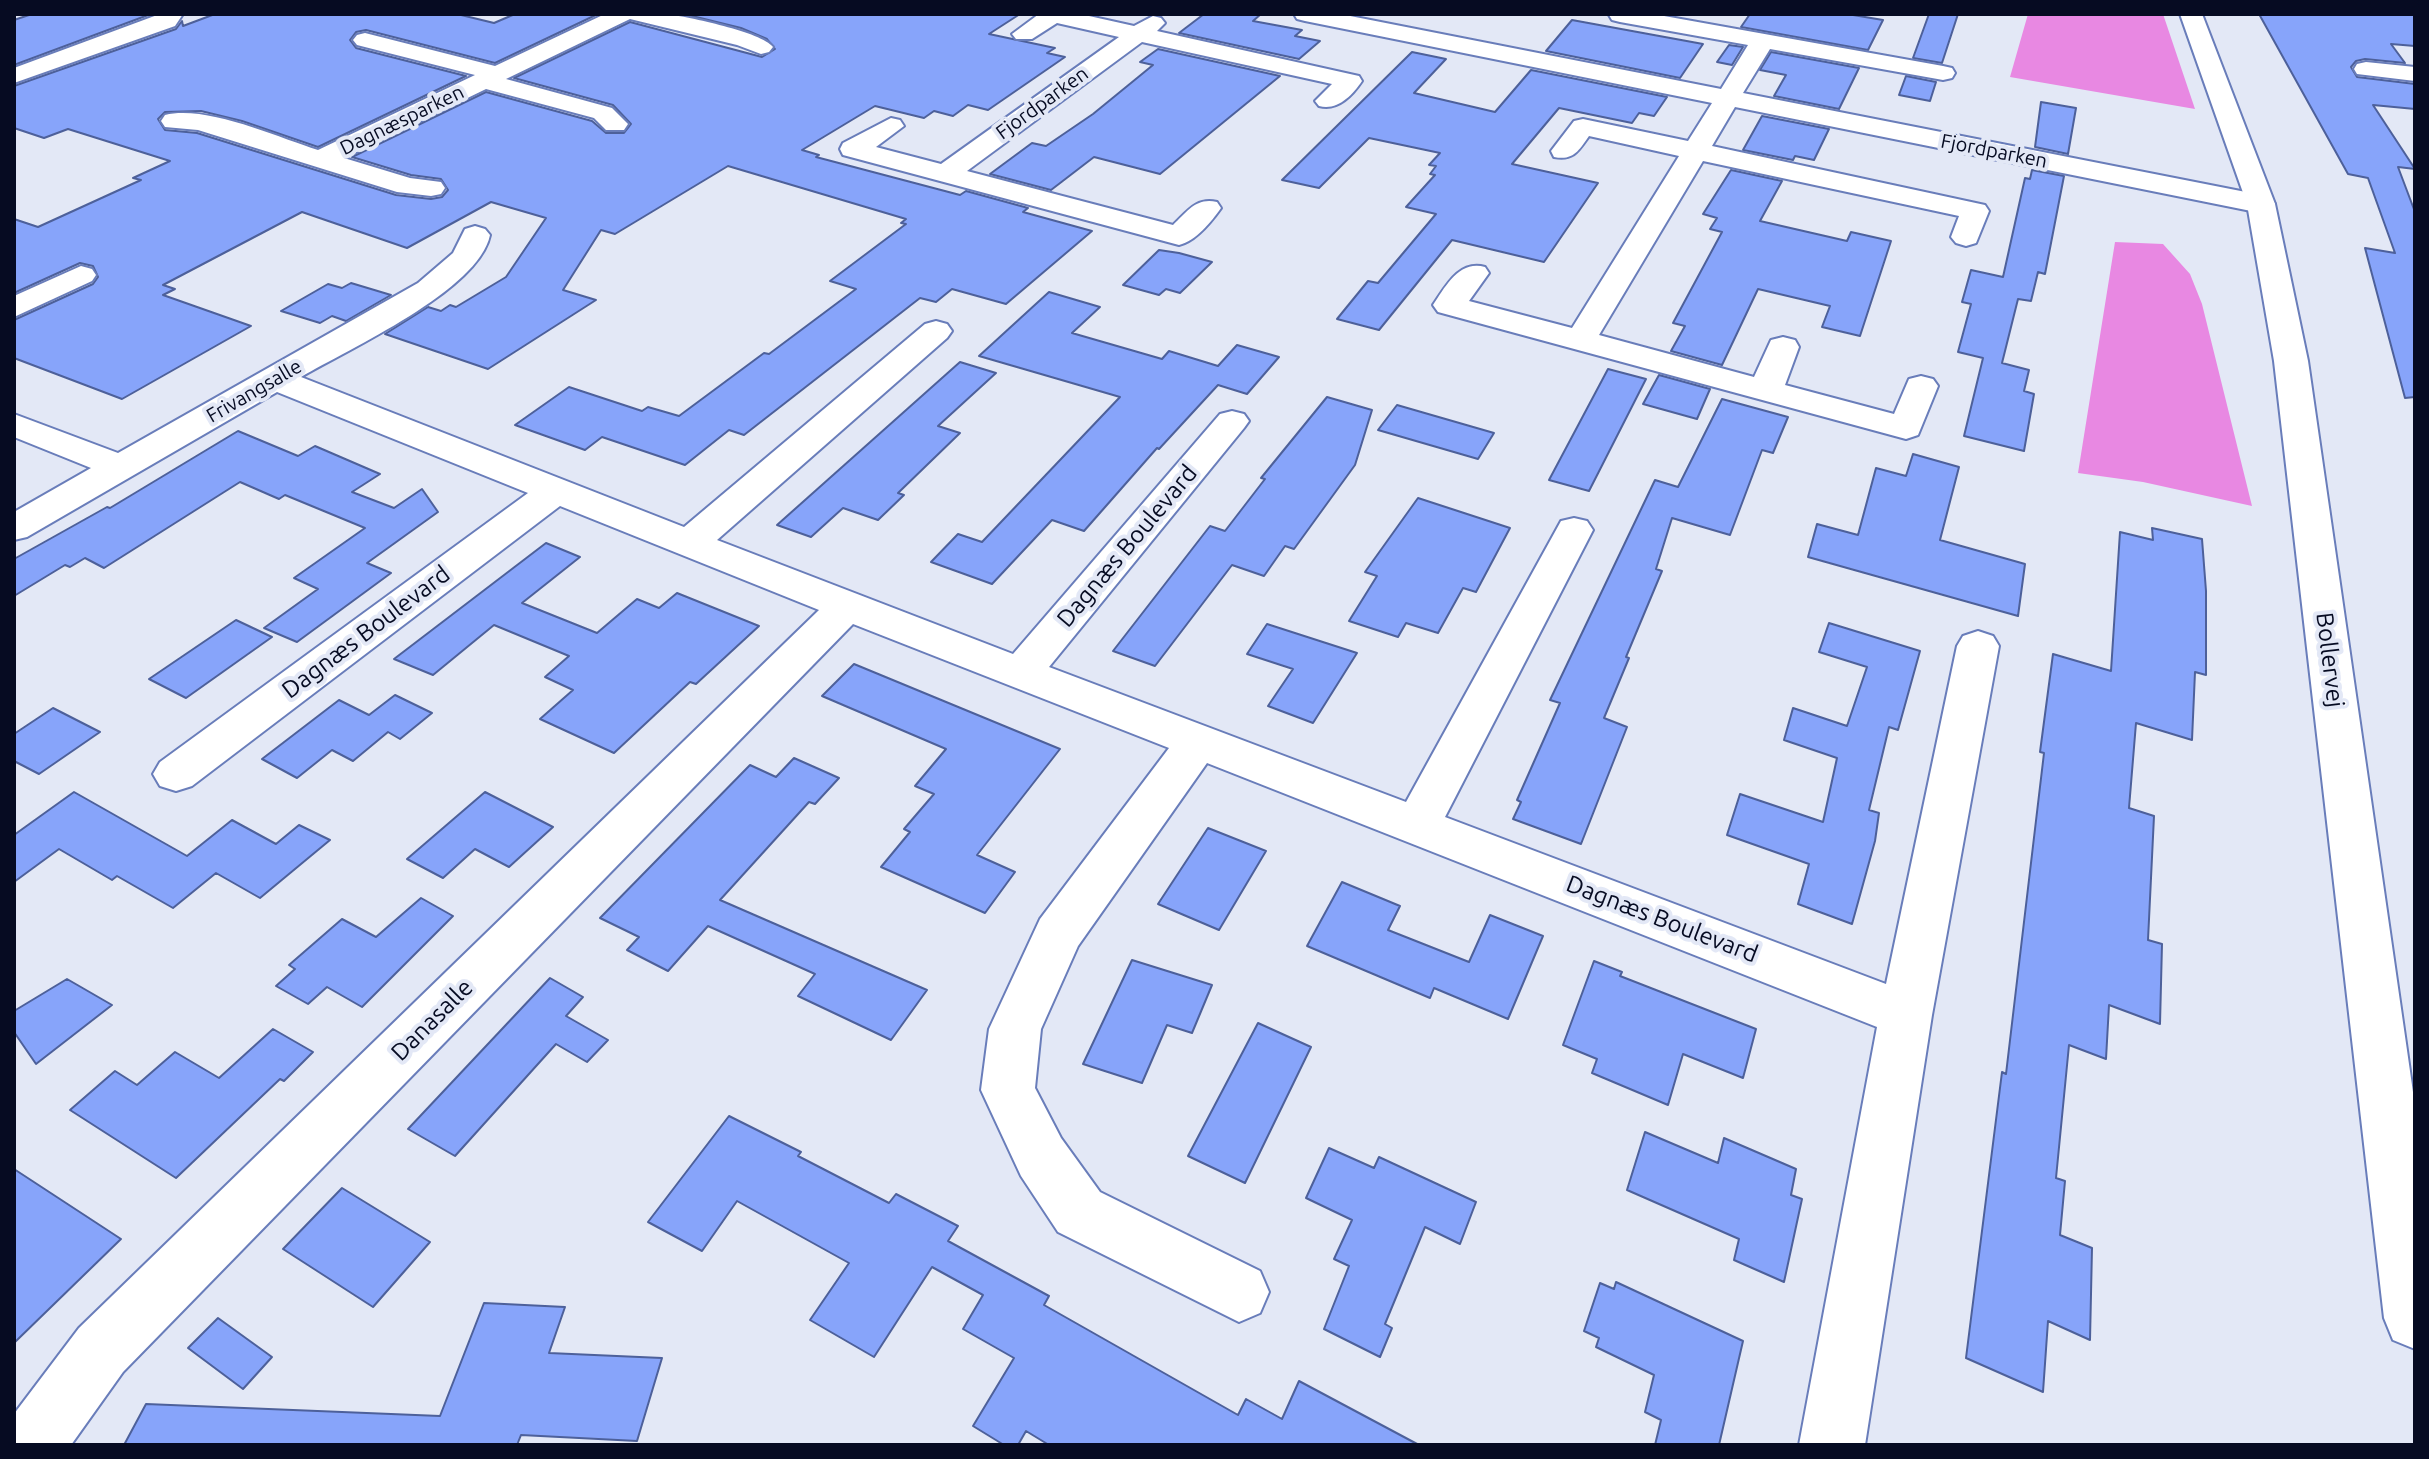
<!DOCTYPE html>
<meta charset="utf-8">
<style>
body{margin:0}
#map{position:relative;width:2429px;height:1459px;overflow:hidden;background:#e3e8f6;font-family:Ubuntu,sans-serif}
canvas{display:block}
.frame{position:absolute;inset:0;border:16px solid #060b22;pointer-events:none}
</style>
<div id="map">
<canvas width="2429" height="1459"></canvas>
<div class="frame"></div>
</div>
<script>
const c = document.querySelector('canvas').getContext('2d');
c.lineJoin = 'round';
function fillPath(path, color) { c.fillStyle = color; c.fill(path, 'evenodd'); }
function strokePath(path, color, width, dash) { c.strokeStyle = color; c.lineWidth = width; c.lineCap = dash ? 'butt' : 'round'; c.setLineDash(dash || []); c.stroke(path); }
function label(font, color, halo, rows, align = 'center') {
  c.font = font + ' Ubuntu,sans-serif'; c.lineWidth = 8; c.setLineDash([]); c.textBaseline = 'middle'; c.strokeStyle = halo; c.fillStyle = color; for (const [text, x, y, turn = 0] of rows) {
    c.save(); c.translate(x, y); c.rotate((+turn || 0) * Math.PI / 180); c.textAlign = isNaN(turn) ? turn : align; if (halo) c.strokeText(text, 0, 0); c.fillText(text, 0, 0); c.restore();
  }
}
const forest = new Path2D(`
 M2028,14h135l32,95 -185,-32z
 M2115,242l48,2 27,30 12,30 50,202 -109,-24 -65,-9z`);
const building = new Path2D(`
 M32,14h119l-137,51v-45z
 M215,14h242l37,9 21,-9h83l-103,49 -129,-33 -10,2 -6,8 6,8 110,28 -148,71 -76,-26 -41,-10 -36,1 -7,7 7,11 32,3 199,62 35,4 11,-2 6,-7 -7,-11 -30,-4 -59,-18 134,-65 106,29 14,12h18l7,-9 -18,-19 -99,-27 116,-56 132,35 13,-8 -8,-10 -26,-11 -57,-14h336l-31,20 66,14 -8,5 18,4 -77,53 -20,-5 -15,11 -19,-5 -10,7 -49,-12 -73,44 17,5 -3,2 144,38 6,-4 62,17 -5,4 69,19 -86,73 -54,-15 -16,13 -16,-4 -176,137 -15,-5 -44,35 -83,-28 -17,13 -70,-25 54,-38 73,24 6,-4 31,9 85,-63 5,1 87,-65 -26,-8 76,-57 -5,-1 5,-4 -178,-53 -113,68 -14,-4 -38,60 33,10 -108,69 -103,-35 43,-27 13,4 9,-6 6,2 50,-30 40,-59 -55,-16 -84,46 -105,-36 -139,73 12,4 -12,6 88,31 -129,73 -108,-41v-38l79,-36 5,-7 -5,-11 -13,-3 -66,30v-74l24,8 103,-47 -8,-2 37,-17 -102,-32 -24,9 -30,-10v-42l162,-57 6,-8 1,5z
 M1204,14h57l-8,7 49,9 -7,6 25,5 -21,18 -120,-26z
 M1750,14h97l36,6 -15,30 -127,-23z
 M1929,14h29l-16,49 -29,-5z
 M2259,14h156v32l-24,-2 14,19 -40,-4 -9,2 -5,6 6,10 58,7v25l-42,-4 42,64 -17,-2 17,45v185l-10,1 -40,-150 30,5 -27,-75 -20,-4z
 M1572,20l131,24 -23,34 -134,-27z
 M1729,45l14,2 -11,18 -15,-3z
 M1158,49l122,27 -120,98 -66,-17 -43,33 -61,-16 42,-31 14,3 47,-32 60,-49 -13,-3z
 M1412,52l34,7 -32,34 81,19 36,-42 136,27 -13,19 -15,-3 -7,10 -73,-15 -47,56 86,19 -54,79 -92,-22 -73,90 -42,-11 31,-38 10,2 58,-69 -30,-7 29,-32 -5,-1 6,-8 -7,-1 11,-12 -71,-15 -50,50 -37,-8z
 M1771,52l88,16 -20,41 -65,-13 12,-21 -26,-5z
 M1906,76l30,6 -6,19 -31,-6z
 M2041,102l35,6 -8,46 -33,-7z
 M1762,116l67,13 -15,31 -19,-4 -2,4 -50,-10z
 M1731,170l51,11 -22,40 87,20 4,-9 40,9 -31,95 -38,-9 8,-21 -72,-17 -36,76 -51,-14 14,-25 -12,-3 49,-91 -12,-3 7,-11 -14,-4z
 M2032,170l32,6 -19,98 -7,-2 -7,29 -13,-2 -16,64 27,7 -5,21 10,3 -10,57 -60,-15 19,-78 -25,-6 13,-48 -9,-2 9,-32 32,7 22,-99 5,1z
 M1159,250l20,3 33,9 -32,31 -14,-4 -7,6 -36,-10z
 M351,283l40,12 -45,26 -14,-5 -12,7 -39,-12 47,-27 14,4z
 M1049,292l51,15 -28,26 90,26 7,-8 49,15 19,-21 42,12 -32,37 -29,-9 -59,64 -2,-1 -73,83 -32,-11 -60,64 -61,-22 27,-28 24,8 138,-145 -141,-41z
 M960,362l36,11 -58,53 22,7 -62,60 6,2 -26,25 -35,-12 -32,29 -34,-12z
 M1608,369l38,10 -57,112 -40,-11z
 M1659,375l51,14 -13,30 -54,-15z
 M1327,397l45,13 -17,55 -61,84 -9,-3 -21,30 -32,-11 -77,101 -42,-15 97,-125 15,5 40,-52 -4,-1z
 M1722,399l66,18 -15,36 -11,-3 -32,85 -58,-17 -16,51 6,2 -36,86 3,1 -25,60 23,9 -46,117 -68,-25 8,-17 -4,-2 43,-97 -10,-3 105,-220 23,7z
 M1397,405l97,28 -16,26 -100,-29z
 M238,431l60,25 17,-10 65,28 -28,18 42,16 28,-19 16,23 -71,51 24,10 -94,69 -33,-14 54,-39 -24,-11 71,-50 -80,-33 -6,4 -39,-17 -136,86 -19,-10 -15,9 -5,-2 -51,31v-37l93,-52 3,1z
 M1913,454l46,13 -19,73 85,24 -7,52 -210,-59 9,-33 41,11 18,-67 30,8z
 M1418,498l92,30 -34,64 -13,-4 -25,45 -32,-10 -8,14 -49,-16 28,-45 -12,-4z
 M2152,528l50,11 4,52v84l-11,-3 -3,68 -56,-17 -7,85 25,8 -6,124 14,4 -2,80 -51,-19 -3,54 -37,-14 -13,133 9,3 -5,54 32,13 -2,92 -42,-19 -5,71 -77,-34 36,-286 4,2 38,-321 -4,-1 13,-98 58,17 9,-139 33,8z
 M546,543l34,14 -58,46 75,30 40,-34 22,9 18,-15 82,33 -63,58 -6,-2 -76,71 -74,-34 33,-29 -28,-13 24,-21 -75,-31 -61,50 -39,-16z
 M236,620l36,17 -86,61 -37,-19z
 M1829,623l91,28 -22,79 -9,-3 -20,83 10,3 -4,28 -23,83 -54,-20 11,-40 -82,-29 13,-41 83,28 14,-64 -53,-18 9,-32 54,18 20,-59 -48,-15z
 M1267,624l90,29 -44,70 -45,-17 25,-37 -46,-15z
 M854,664l206,85 -83,106 38,17 -30,41 -104,-46 29,-35 -6,-3 30,-35 -19,-8 31,-37 -124,-53z
 M395,695l37,18 -32,26 -12,-7 -35,29 -21,-11 -35,28 -35,-19 77,-59 30,15z
 M53,708l47,24 -61,42 -25,-13v-27z
 M794,758l45,20 -24,26 -6,-2 -89,98 207,90 -36,50 -93,-44 17,-22 -107,-48 -40,45 -41,-21 12,-13 -39,-19 150,-153 26,12z
 M74,792l113,64 45,-36 44,24 23,-19 31,15 -70,58 -44,-25 -43,35 -56,-32 -5,4 -53,-31 -45,33v-47z
 M485,792l68,35 -44,40 -34,-18 -32,29 -36,-19z
 M1208,828l58,23 -47,79 -61,-26z
 M1342,882l58,24 -12,24 81,32 21,-47 53,21 -35,83 -74,-31 -4,10 -123,-52z
 M421,898l32,18 -91,91 -35,-20 -19,17 -32,-18 19,-17 -6,-4 53,-46 34,18z
 M1132,960l80,25 -20,48 -25,-8 -25,58 -59,-19z
 M1594,961l28,11 -2,4 136,53 -13,49 -60,-24 -15,51 -76,-32 5,-14 -34,-14z
 M550,978l33,19 -17,19 42,24 -21,22 -31,-18 -101,112 -47,-27z
 M67,979l45,26 -76,59 -22,-32v-21z
 M1258,1023l53,24 -66,136 -57,-27z
 M273,1029l40,23 -29,29 -4,-2 -104,99 -106,-68 45,-39 22,14 38,-33 44,26z
 M729,1116l72,36 -3,4 91,47 7,-9 62,32 -10,15 101,55 -5,9 194,110 8,-16 36,20 17,-38 120,64h-370l-23,-14 -8,14h-14l-31,-19 41,-68 -51,-29 20,-34 -51,-28 -58,90 -64,-37 39,-57 -112,-62 -35,50 -54,-29z
 M1645,1132l73,31 6,-25 72,31 -5,26 11,4 -18,83 -50,-22 5,-21 -112,-49z
 M1329,1148l45,20 5,-11 97,45 -16,42 -35,-17 -40,97 7,4 -12,29 -56,-28 25,-63 -15,-7 18,-39 -46,-22z
 M14,1169l107,70 -107,104z
 M342,1188l88,54 -57,65 -90,-58z
 M1616,1282l127,59 -24,104h-64l6,-25 -16,-8 9,-37 -58,-28 3,-9 -15,-7 16,-48 14,6z
 M484,1303l81,4 -16,46 113,5 -25,83 -116,-6 -4,10h-393l22,-41 294,12z
 M218,1318l54,39 -29,32 -55,-41z`);
const minor = new Path2D(`
 M160,14h23l-8,12 -161,57v-15z
 M605,14c20,0 42,-3 62,0 21,3 95,18 106,33l-4,5 -8,2 -24,-9 -107,-26 -124,60 106,29 16,16 -4,6h-18l-12,-12 -108,-29 -142,69 66,20 31,4 4,6 -4,6 -10,2 -34,-4 -199,-62 -33,-3 -4,-6 4,-6c42,-10 111,22 153,35l157,-75 -118,-30 -4,-5 4,-5 8,-2 130,33z
 M1039,14h41l54,12 19,-10 8,2 4,5 -8,8 193,43 9,2 3,5c-10,15 -25,30 -43,25l-4,-5 17,-17 -190,-42 -175,129 206,54c14,-13 23,-28 44,-23l4,6c-10,14 -25,33 -42,37l-336,-90 -3,-6 3,-6 48,-25 9,2 4,6 -28,21 65,17 178,-127 -62,-14 -25,16h-16l-4,-5z
 M1294,14h46l381,75 27,-44 -128,-23 -8,-2 -3,-5 44,-1 290,52 9,2 3,5 -3,5 -9,2 -173,-31 -27,44 518,102 10,3 4,6 -4,6 -10,3 -526,-106 -23,39 273,59 4,6 -13,32 -10,3 -10,-3 -5,-6 8,-21 -256,-55 -104,174 155,42 17,-37 12,-3 12,3 4,7 -14,38 109,29 15,-35 12,-3 12,3 5,7 -20,49 -12,4 -468,-127 -5,-7c13,-19 26,-45 52,-38l4,6 -20,28 103,27 107,-172 -90,-20c-10,14 -15,25 -35,21l-3,-6 23,-30 9,-2 105,22 24,-38 -407,-82 -8,-2z
 M2366,62l49,5v14l-58,-7 -3,-5 3,-5z
 M475,226l10,3 5,6c-11,55 -141,114 -189,142l383,150 241,-203 11,-3 11,3 5,7 -5,7 -230,202 296,114 207,-240 12,-3 12,3 5,7 -5,7 -195,239 357,135 155,-281 13,-3 13,3 6,9 -148,287 441,167 71,-338 6,-10 15,-5 15,5 6,10 -67,369 -67,430h-66l78,-418 -670,-264 -129,183 -37,83 -6,59 26,50 39,54 160,79 9,21 -9,21 -21,9 -181,-90 -37,-56 -40,-86 8,-61 51,-110 129,-171 -316,-124 -730,748 -52,73h-57v-31l65,-86 740,-718 -259,-104 -368,280 -16,5 -16,-5 -7,-12 7,-12 368,-269 -251,-101 -250,145 -13,3v-28l77,-44 -77,-31v-23l104,39 300,-170 35,-30 12,-24z
 M81,266l11,3 4,6 -4,6 -78,36v-21z`);
const major = new Path2D(`
 M2180,14h22l73,190 33,157 107,745v243l-22,-9 -9,-22 -110,-957 -27,-157z`);
const farStreetnames = [
 ["Fjordparken",1042,103,-36],
 ["Dagnæsparken",402,120,-26],
 ["Fjordparken",1994,151,11],
 ["Frivangsalle",254,391,-30]
];
const streetNames = [
 ["Dagnæs Boulevard",1127,546,-50],
 ["Dagnæs Boulevard",366,632,-37],
 ["Bollervej",2330,660,83],
 ["Dagnæs Boulevard",1662,919,21],
 ["Danasalle",432,1020,-45]
];
fillPath(forest, '#e888e2');
fillPath(building, '#87a4fa');
strokePath(building, '#4d609a', 2);
strokePath(minor, '#697dba', 4);
strokePath(major, '#697dba', 4);
fillPath(minor, '#fff');
fillPath(major, '#fff');
label('20px', '#060b22', '#e3e8f6', farStreetnames);
label('24px', '#060b22', '#e3e8f6', streetNames);
</script>
